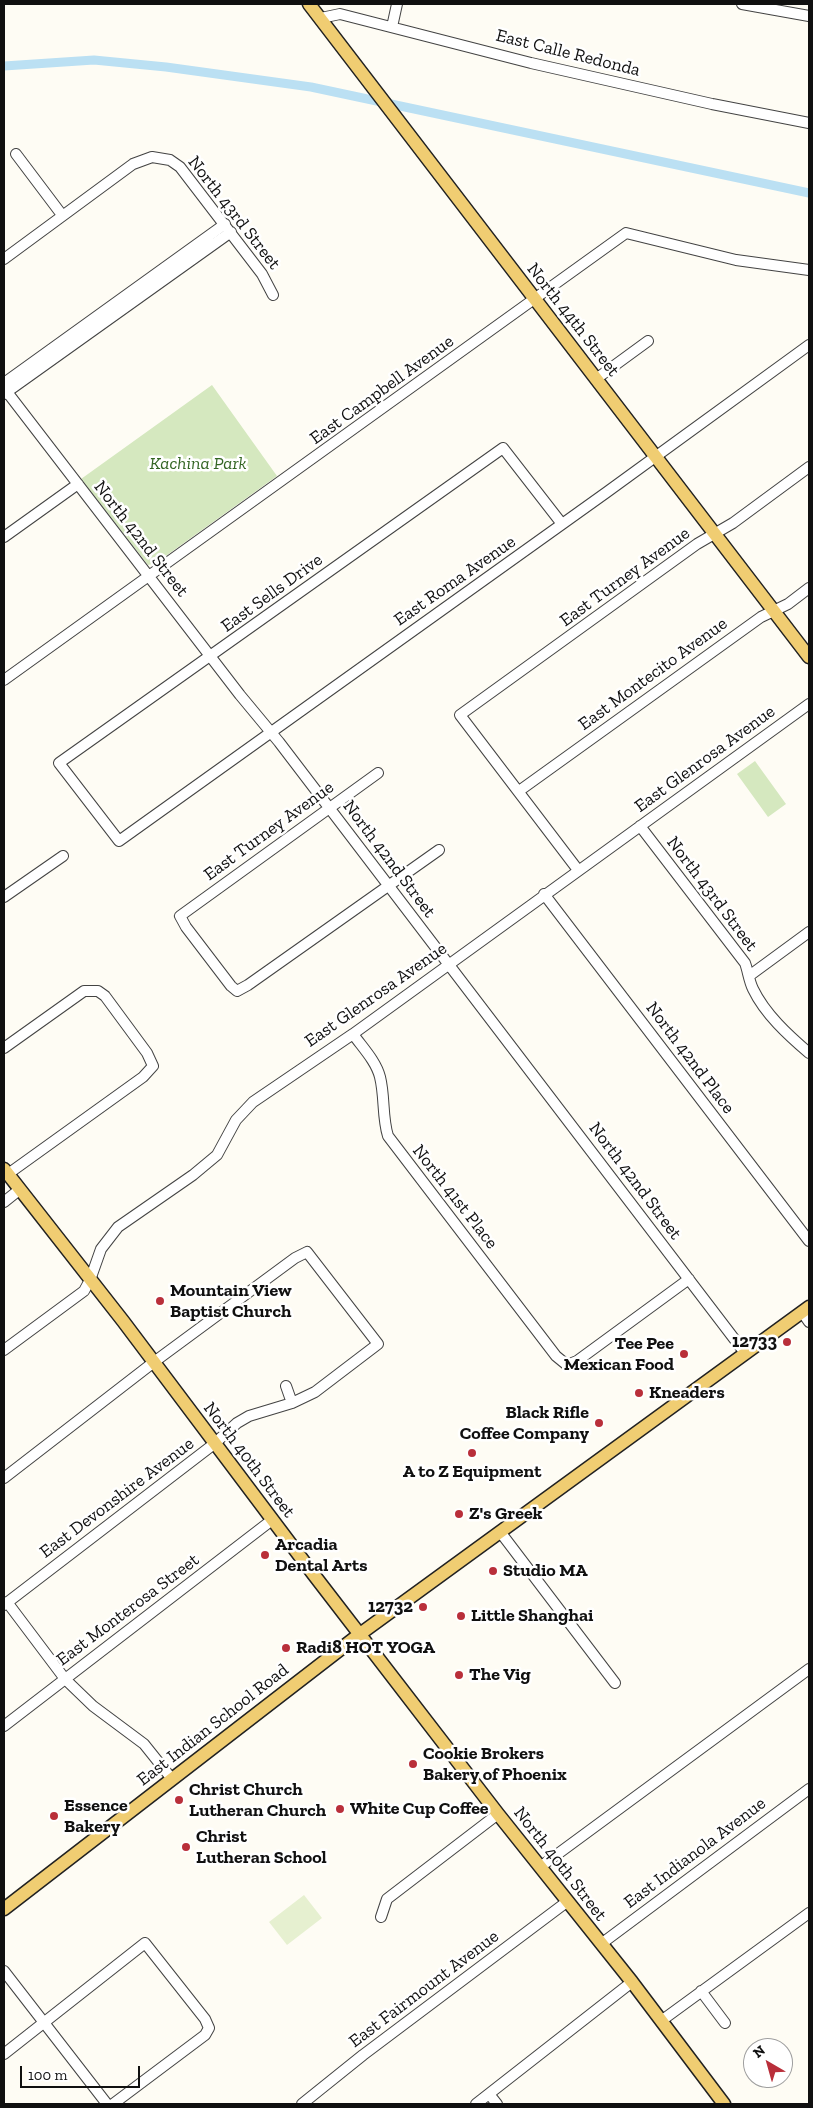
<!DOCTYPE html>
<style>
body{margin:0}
#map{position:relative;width:813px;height:2108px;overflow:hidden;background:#fefcf4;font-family:"Zilla Slab",serif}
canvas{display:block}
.frame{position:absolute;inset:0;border:5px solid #101010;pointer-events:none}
.north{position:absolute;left:743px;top:2038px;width:50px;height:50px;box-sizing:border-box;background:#fff;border:1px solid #9f9f9f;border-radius:50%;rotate:322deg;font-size:14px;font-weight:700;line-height:20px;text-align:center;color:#101010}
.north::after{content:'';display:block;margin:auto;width:18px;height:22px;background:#b92f3a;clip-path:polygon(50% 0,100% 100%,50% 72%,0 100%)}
.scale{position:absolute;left:20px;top:2066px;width:120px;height:22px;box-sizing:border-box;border:2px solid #101010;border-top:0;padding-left:6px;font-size:15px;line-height:18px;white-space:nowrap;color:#101010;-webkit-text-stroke:4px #fff;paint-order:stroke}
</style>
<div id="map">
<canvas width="813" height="2108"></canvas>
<div class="frame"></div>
<div class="north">N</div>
<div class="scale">100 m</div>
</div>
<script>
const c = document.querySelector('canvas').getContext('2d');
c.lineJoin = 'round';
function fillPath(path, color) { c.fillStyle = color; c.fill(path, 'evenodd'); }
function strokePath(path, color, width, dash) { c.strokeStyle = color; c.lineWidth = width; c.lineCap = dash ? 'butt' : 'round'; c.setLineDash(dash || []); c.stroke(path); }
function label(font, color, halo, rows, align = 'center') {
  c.font = font + ' "Zilla Slab",serif'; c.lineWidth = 5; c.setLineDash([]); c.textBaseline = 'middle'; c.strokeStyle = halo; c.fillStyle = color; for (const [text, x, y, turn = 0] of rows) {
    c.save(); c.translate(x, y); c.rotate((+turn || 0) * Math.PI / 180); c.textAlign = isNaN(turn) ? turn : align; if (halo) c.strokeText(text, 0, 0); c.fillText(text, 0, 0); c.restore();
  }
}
const green = new Path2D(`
 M212,385l65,91 -121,87 -8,2 -67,-86z
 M755,761l31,43 -18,13 -31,-43z`);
const pitch = new Path2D(`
 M304,1895l18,23 -35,27 -18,-23z`);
const canal = new Path2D(`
 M4,66l90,-6 72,7 145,20 498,106`);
const minor = new Path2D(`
 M742,4l67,12
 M321,18l19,-4 191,49 181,41 97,19
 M392,27l5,-23
 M16,154l46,61
 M4,259l129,-95 19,-7 18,3 10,7 82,107 11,21
 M596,379l52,-38
 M4,383l221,-159
 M4,388l236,307 39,47 466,611
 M4,394l227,-162
 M562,524l-59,-76 -444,315 60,78 488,-349 202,-147
 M4,537l74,-53
 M4,680l622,-447 110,27 73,10
 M378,773l-198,143 6,11 45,59 6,5 11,-6 191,-135
 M519,791l242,-174 27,-13 21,-16
 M640,826l105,137c3,8 4,18 8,26 12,25 35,46 56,64
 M578,870l-118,-155 237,-171 36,-21 76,-56
 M544,894l265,347
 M4,897l59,-41
 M749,976l60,-44
 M353,1034c9,13 23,27 27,43 5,20 2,40 8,59l168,220 11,9 10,-4 112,-82
 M4,1048l80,-57h14l7,5 42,57 6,13 -10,11 -135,97
 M4,1202l15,-12
 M802,1312l7,10
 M4,1350l80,-59 6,-11 11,-31 17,-22 75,-52 24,-20 19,-35 17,-18 100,-68 456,-330
 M286,1386l6,17
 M4,1478l150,-116 141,-104 12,-6 71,92 -63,48 -23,11 -43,13 -12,7 -23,21 -210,161
 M501,1533l114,150
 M7,1602l58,77 28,27 51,38 28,35
 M4,1726l268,-206
 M540,1867l269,-198
 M381,1917l6,-18 111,-85
 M601,1944l208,-155
 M4,1971l103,133
 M701,1991l24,32
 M661,2021l148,-108
 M4,2054l141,-111 60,76 4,9 -4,7 -92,69
 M489,2094l8,10
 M302,2104l61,-49 205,-154
 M476,2104l156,-122`);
const major = new Path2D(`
 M309,4l500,653
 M4,1169l119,152 191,254 184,239 134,168 92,122
 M4,1909l356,-275 449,-327`);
const markers = [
 [160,1301,5,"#b92f3a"],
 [787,1342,5,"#b92f3a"],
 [684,1354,5,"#b92f3a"],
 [639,1393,5,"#b92f3a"],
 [599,1423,5,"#b92f3a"],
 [472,1453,5,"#b92f3a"],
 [459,1514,5,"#b92f3a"],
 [265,1555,5,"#b92f3a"],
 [493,1571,5,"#b92f3a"],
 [423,1607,5,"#b92f3a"],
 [461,1616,5,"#b92f3a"],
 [286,1648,5,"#b92f3a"],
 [459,1675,5,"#b92f3a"],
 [413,1764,5,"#b92f3a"],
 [179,1800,5,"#b92f3a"],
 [340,1809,5,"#b92f3a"],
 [54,1816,5,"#b92f3a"],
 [186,1847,5,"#b92f3a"]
];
const streetNames = [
 ["East Calle Redonda",568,53,14],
 ["North 43rd Street",234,213,52],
 ["North 44th Street",573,320,52],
 ["East Campbell Avenue",382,390,-36],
 ["North 42nd Street",141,539,52],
 ["East Turney Avenue",625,577,-36],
 ["East Roma Avenue",455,581,-35],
 ["East Sells Drive",272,593,-36],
 ["East Montecito Avenue",653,674,-36],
 ["East Glenrosa Avenue",705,759,-36],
 ["East Turney Avenue",269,831,-36],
 ["North 42nd Street",389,859,53],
 ["North 43rd Street",712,894,53],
 ["East Glenrosa Avenue",376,995,-35],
 ["North 42nd Place",690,1058,53],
 ["North 42nd Street",635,1181,53],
 ["North 41st Place",455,1197,52],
 ["North 40th Street",249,1460,53],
 ["East Devonshire Avenue",117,1498,-37],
 ["East Monterosa Street",128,1610,-37],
 ["East Indian School Road",213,1725,-38],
 ["East Indianola Avenue",695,1853,-37],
 ["North 40th Street",560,1864,52],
 ["East Fairmount Avenue",424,1989,-37]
];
const parkNames = [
 ["Kachina Park",198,464]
];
const poiNames = [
 ["Mountain View",170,1291],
 ["Baptist Church",170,1312],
 ["12733",777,1342,"right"],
 ["Tee Pee",674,1344,"right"],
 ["Mexican Food",674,1365,"right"],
 ["Kneaders",649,1393],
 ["Black Rifle",589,1413,"right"],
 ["Coffee Company",589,1434,"right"],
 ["A to Z Equipment",472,1472,"center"],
 ["Z's Greek",469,1514],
 ["Arcadia",275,1545],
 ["Dental Arts",275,1566],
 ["Studio MA",503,1571],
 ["12732",413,1607,"right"],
 ["Little Shanghai",471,1616],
 ["Radi8 HOT YOGA",296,1648],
 ["The Vig",469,1675],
 ["Cookie Brokers",423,1754],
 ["Bakery of Phoenix",423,1775],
 ["Christ Church",189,1790],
 ["Lutheran Church",189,1811],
 ["Essence",64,1806],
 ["Bakery",64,1827],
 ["White Cup Coffee",350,1809],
 ["Christ",196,1837],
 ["Lutheran School",196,1858]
];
fillPath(green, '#d5e8bf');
fillPath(pitch, '#e6f0d0');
strokePath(canal, '#bbe0f3', 9);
strokePath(minor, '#434343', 12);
strokePath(major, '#212121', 15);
strokePath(minor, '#fff', 10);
strokePath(major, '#f0cd72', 12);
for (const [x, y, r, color] of markers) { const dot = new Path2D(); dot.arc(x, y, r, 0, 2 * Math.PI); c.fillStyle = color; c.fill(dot); strokePath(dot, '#fff', 2); }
label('18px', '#101010', '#fff', streetNames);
label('italic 18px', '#336523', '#fff', parkNames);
label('bold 18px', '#101010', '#fff', poiNames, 'left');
</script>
